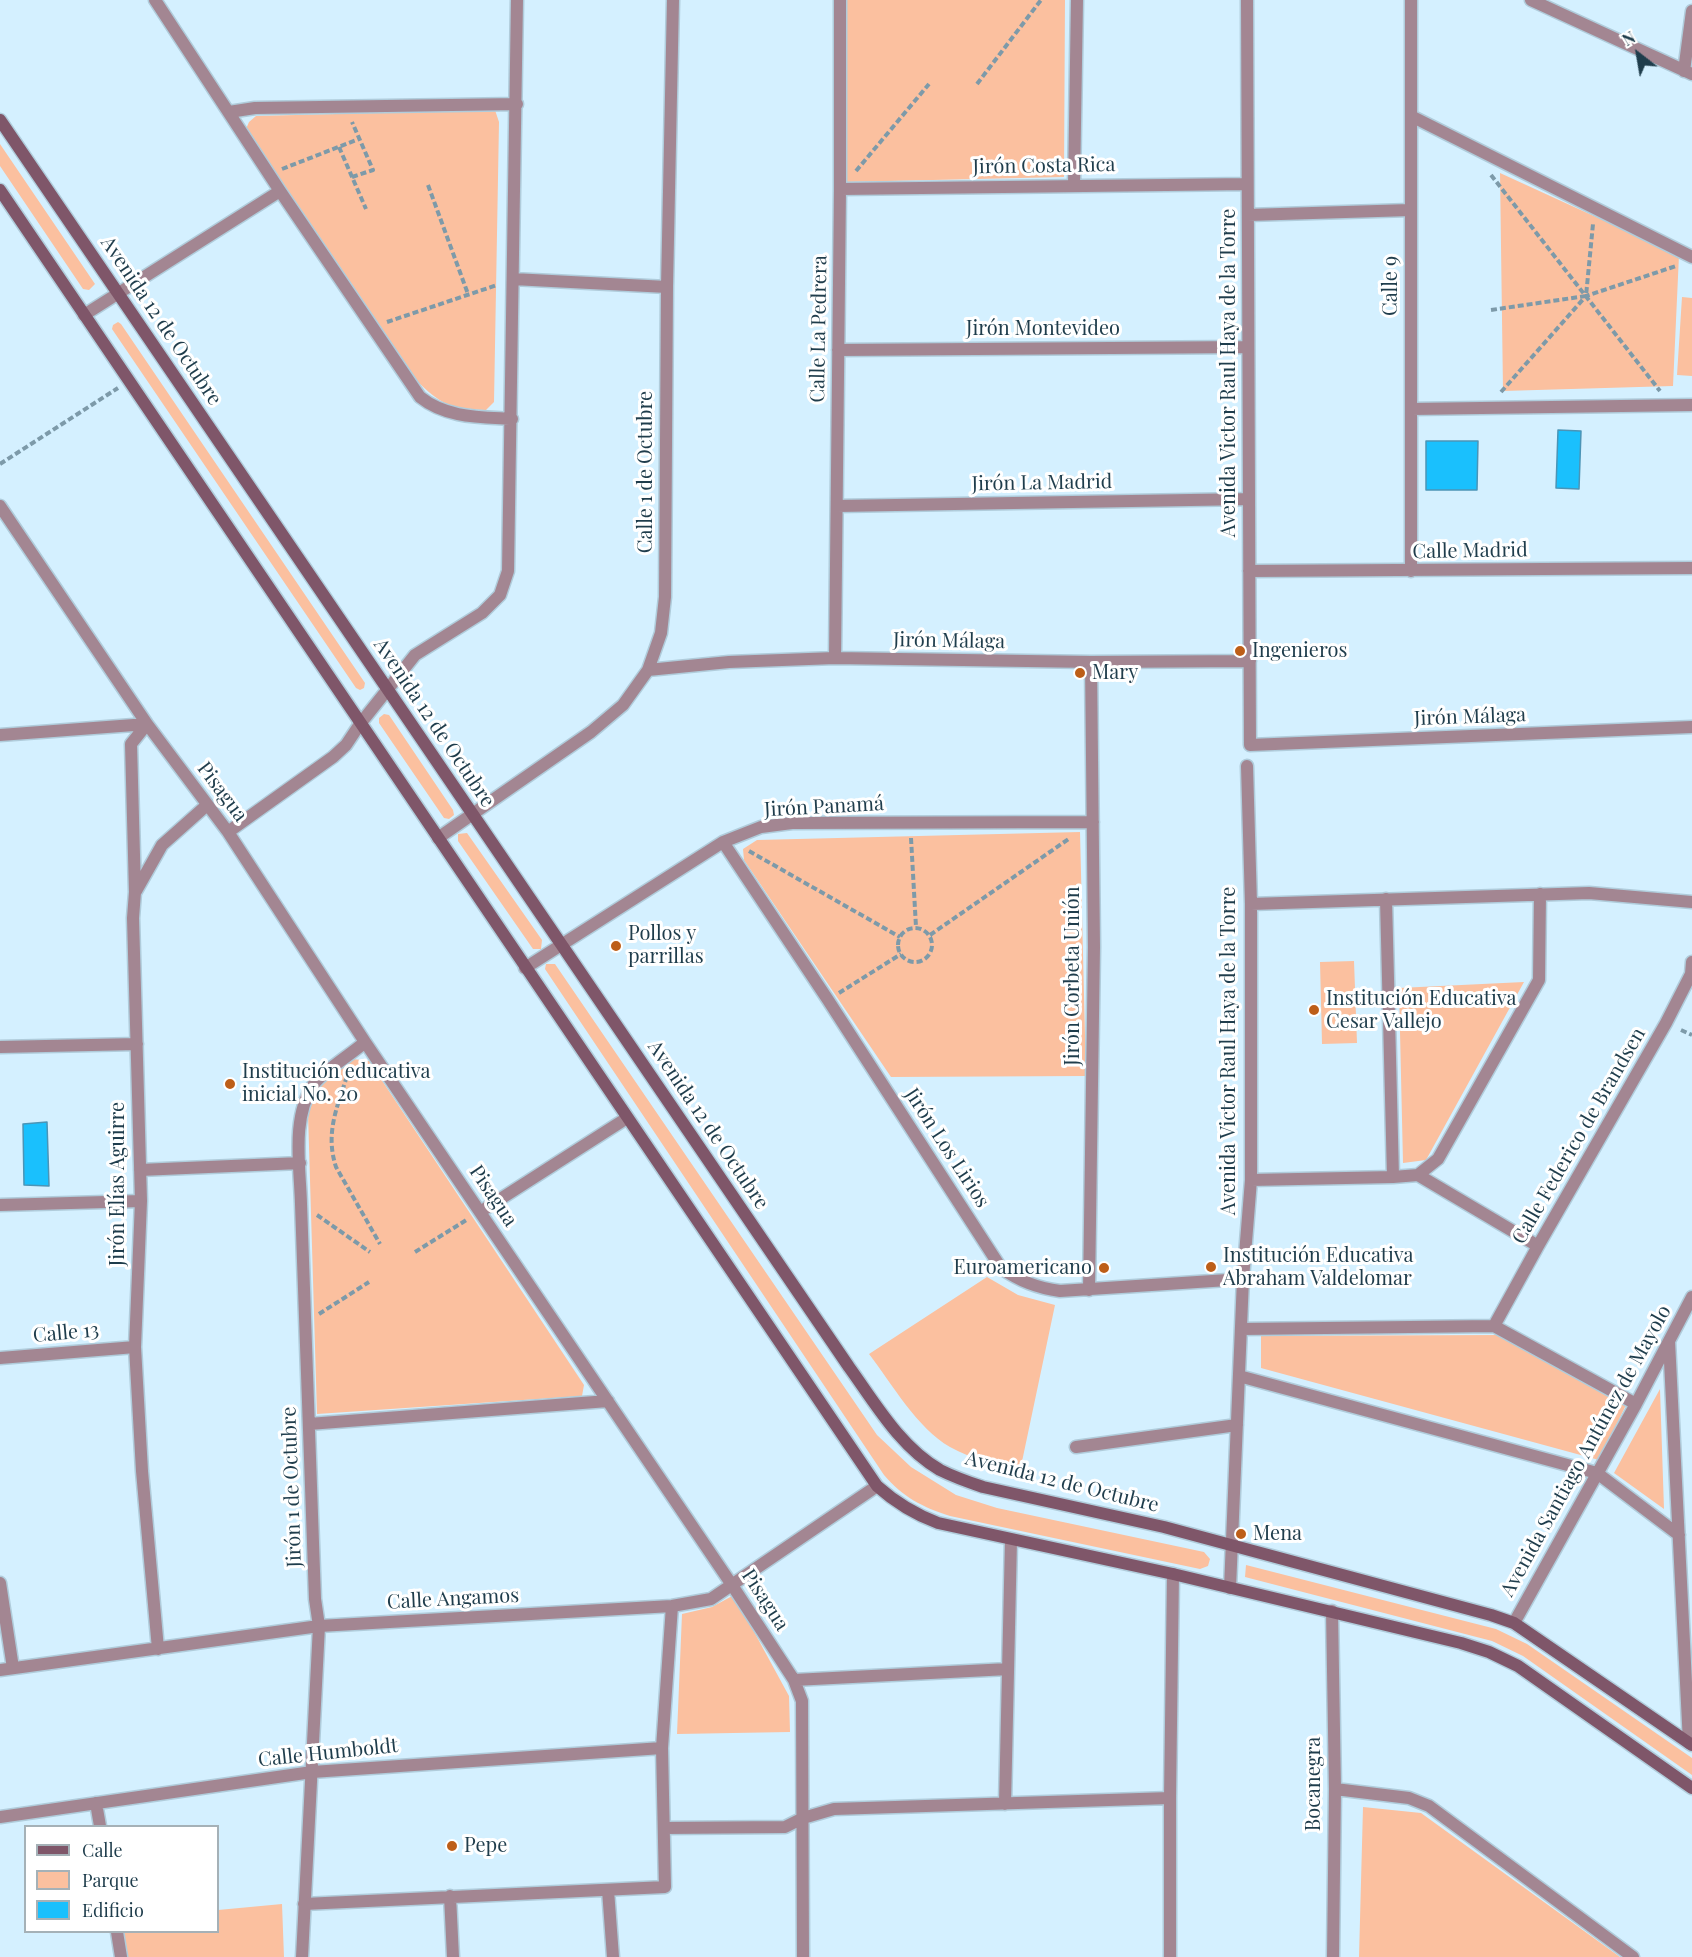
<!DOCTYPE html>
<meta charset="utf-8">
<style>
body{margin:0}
#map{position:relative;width:1692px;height:1957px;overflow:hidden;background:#d4f0ff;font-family:"Playfair Display",serif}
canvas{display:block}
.legend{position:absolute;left:24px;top:1825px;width:195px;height:108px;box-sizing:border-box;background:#fff;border:2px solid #a5b1b7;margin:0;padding:8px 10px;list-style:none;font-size:18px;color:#1f3d4c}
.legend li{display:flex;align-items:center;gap:12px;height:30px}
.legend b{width:30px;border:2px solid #a5b1b7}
.north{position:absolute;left:1608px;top:24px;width:60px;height:60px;-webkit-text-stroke:4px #fff;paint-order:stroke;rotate:329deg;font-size:16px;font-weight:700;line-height:24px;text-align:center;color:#1f3d4c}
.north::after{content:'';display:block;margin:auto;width:21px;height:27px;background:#1f3d4c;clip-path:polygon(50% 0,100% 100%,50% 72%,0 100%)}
</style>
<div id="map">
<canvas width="1692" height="1957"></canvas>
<ul class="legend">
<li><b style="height:8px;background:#7f5669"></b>Calle</li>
<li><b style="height:16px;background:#fbc09f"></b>Parque</li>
<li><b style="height:16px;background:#1ac0fd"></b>Edificio</li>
</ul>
<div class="north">N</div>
</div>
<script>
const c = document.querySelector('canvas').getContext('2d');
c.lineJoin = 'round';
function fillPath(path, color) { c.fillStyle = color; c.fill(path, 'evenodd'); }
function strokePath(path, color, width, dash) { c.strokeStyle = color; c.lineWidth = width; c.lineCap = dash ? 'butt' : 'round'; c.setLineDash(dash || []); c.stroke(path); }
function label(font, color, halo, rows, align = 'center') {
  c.font = font + ' "Playfair Display",serif'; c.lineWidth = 6; c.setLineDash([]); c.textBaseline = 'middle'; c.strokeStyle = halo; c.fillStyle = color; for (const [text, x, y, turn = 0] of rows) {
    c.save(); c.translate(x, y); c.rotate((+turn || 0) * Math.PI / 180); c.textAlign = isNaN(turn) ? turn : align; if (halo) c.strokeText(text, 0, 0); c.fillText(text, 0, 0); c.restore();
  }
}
const green = new Path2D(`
 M846,0h219l-1,177 -219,5z
 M495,110l4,12 -5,280 -8,8c-34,-2 -42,-3 -67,-27l-173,-254 3,-7 7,-6z
 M0,144l95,140 -6,6 -6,-1 -83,-123z
 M1500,173l179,82 -6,131 -170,5z
 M1682,297l10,1v78l-15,-1z
 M118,322l3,2 244,359 -1,5 -4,2 -4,-2 -244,-359 1,-4z
 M384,714l5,1 64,95 1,5 -5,4 -5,-1 -65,-95v-5z
 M1080,832l6,244 -195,1 -147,-217 -1,-11 14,-9z
 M467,833l75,107 -1,9h-8l-75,-108v-7z
 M1354,961l3,82 -35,1 -2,-82z
 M546,964h9l322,471 34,32 45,28 41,13 207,44 6,7 -2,7 -8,3 -250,-53c-28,-9 -47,-19 -66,-41l-339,-506z
 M1524,982l-98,178 -23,3 -4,-175z
 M353,1059l16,2 215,324 -2,11 -265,18 -9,-301 11,-26z
 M987,1277l31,18 37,10 -35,166c-24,-6 -48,-12 -70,-24 -33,-19 -58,-63 -81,-93z
 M1498,1335l128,70 -27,55 -338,-92v-32z
 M1660,1389l4,120 -50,-36z
 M1246,1565l250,64 31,15 165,114v17l-169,-119 -31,-15 -247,-64z
 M734,1595l55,101 1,36 -113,2 5,-120 30,-7z
 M1363,1807l58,6 199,144h-261z
 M282,1904l2,53h-156l-5,-25h95v-22z`);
const building = new Path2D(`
 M1558,430l23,1 -2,58 -23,-1z
 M1426,441h52l-1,49h-51z
 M47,1122l2,64 -25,-1 -1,-61z`);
const path = new Path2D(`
 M977,84l64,-84
 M339,147l27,62
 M282,169l77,-30
 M856,171l73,-87
 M1491,175l169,216
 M352,177l21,-7 -21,-48
 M428,185l40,109
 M1491,310l95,-14 7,-72
 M387,322l110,-37
 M1501,392l85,-96 90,-30
 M0,464l118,-76
 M911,838l5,89
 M749,851l151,86
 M898 945a17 17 0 1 1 34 0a17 17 0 1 1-34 0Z
 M930,935l140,-97
 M839,993l62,-39
 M1681,1030l11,5
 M347,1076c-10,32 -22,57 -11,91l44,77
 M317,1215l53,37
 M415,1252l53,-33
 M319,1314l50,-32`);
const street = new Path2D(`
 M155,0l125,191 140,206c26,21 60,20 92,22
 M1247,0l3,745 442,-18
 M1411,0v571
 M1531,0l161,74
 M1684,71l8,-60
 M229,112l26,-4 262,-4
 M1411,116l281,141
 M1074,186l3,-186
 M840,189l407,-5
 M1248,215l162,-5
 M513,279l154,8
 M84,315l196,-124
 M838,350l410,-3
 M1411,409l281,-4
 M0,506l147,218 81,108 137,210 367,543 62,95 8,21 1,256
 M837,506l412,-7
 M1249,571l443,-3
 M835,658l5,-469v-189
 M648,670l81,-8 106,-4 256,4 159,-1
 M147,724l-16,20 4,148 -2,26 8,283 -6,146 7,124 16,178
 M0,735l147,-11
 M228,832l105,-75 13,-12 14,-21 55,-69 67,-42 18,-18 8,-24 9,-571
 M438,838l153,-106 32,-27 25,-35 13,-37 4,-36 2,-310 6,-287
 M723,842l105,158 173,268c19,13 36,20 59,23l183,-12
 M136,891l26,-46 45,-40
 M1386,899l7,278
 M1251,904l338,-11 103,9
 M525,968l198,-126 38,-15 31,-4 301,-1
 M0,1047l137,-3
 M140,1170l160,-7
 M1418,1175l120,71
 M1251,1180l142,-3 25,-2 20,-16 101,-179 1,-86
 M0,1205l141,-4
 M480,1212l147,-94
 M1089,1290l5,-343 -3,-285
 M1494,1326l44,-80 128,-223 25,-49 1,-12
 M1241,1329l253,-3 142,78
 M1669,1341l20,402
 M0,1358l135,-11
 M1239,1376l358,97 82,62
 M309,1424l299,-23
 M1076,1447l161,-22
 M0,1583l13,85
 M1230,1588l13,-309 8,-99v-276l-4,-138
 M1332,1611l3,178 -2,168
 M1514,1623l122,-219 56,-107
 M0,1670l319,-44 353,-20 39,-7 166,-113
 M794,1680l214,-11
 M1335,1789l74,9 20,8 204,151
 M96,1803l4,23
 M1005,1804l6,-264
 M0,1817l312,-45 350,-24
 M664,1828l121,-1 18,-9 31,-9 336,-11
 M608,1890l5,67
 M450,1896l3,61
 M304,1904l361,-17 -3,-139 10,-142
 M117,1932l4,25
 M302,1957l17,-331 -4,-27 -14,-395c-1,-38 -10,-87 13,-120 7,-11 39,-31 51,-42
 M1170,1957v-159l3,-224`);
const secondary = new Path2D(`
 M0,120l849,1247c26,36 51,80 91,103 14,7 28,12 43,17l181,40 327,88 23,8 178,122
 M0,190l877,1296c19,17 37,28 61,37l235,51 288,69 28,9 29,14 174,122`);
const markers = [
 [1240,651,6,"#bd5e18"],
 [1080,673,6,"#bd5e18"],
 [616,946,6,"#bd5e18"],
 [1314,1010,6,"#bd5e18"],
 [230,1084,6,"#bd5e18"],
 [1211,1267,6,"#bd5e18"],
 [1104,1268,6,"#bd5e18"],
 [1241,1534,6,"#bd5e18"],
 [452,1846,6,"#bd5e18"]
];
const streetNames = [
 ["Jirón Costa Rica",1044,166,-1],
 ["Calle 9",1391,286,-90],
 ["Avenida 12 de Octubre",161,321,56],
 ["Calle La Pedrera",819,329,-89],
 ["Jirón Montevideo",1043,329],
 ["Avenida Victor Raul Haya de la Torre",1229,373,-90],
 ["Calle 1 de Octubre",646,472,-90],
 ["Jirón La Madrid",1042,483,-1],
 ["Calle Madrid",1470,551,-1],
 ["Jirón Málaga",949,641,1],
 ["Jirón Málaga",1470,717,-2],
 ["Avenida 12 de Octubre",434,723,56],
 ["Pisagua",222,792,53],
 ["Jirón Panamá",824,807,-3],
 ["Jirón Corbeta Unión",1073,976,-90],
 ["Avenida Victor Raul Haya de la Torre",1229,1051,-90],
 ["Avenida 12 de Octubre",708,1125,56],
 ["Calle Federico de Brandsen",1579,1136,-60],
 ["Jirón Los Lirios",947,1148,57],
 ["Jirón Elías Aguirre",118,1184,-90],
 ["Pisagua",493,1196,56],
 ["Calle 13",66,1333,-5],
 ["Avenida Santiago Antúnez de Mayolo",1586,1451,-61],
 ["Avenida 12 de Octubre",1062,1482,14],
 ["Jirón 1 de Octubre",292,1487,-92],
 ["Calle Angamos",453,1599,-3],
 ["Pisagua",765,1600,57],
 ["Calle Humboldt",328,1753,-6],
 ["Bocanegra",1314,1784,-90]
];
const poiNames = [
 ["Ingenieros",1252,651],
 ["Mary",1092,673],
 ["Pollos y",628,934],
 ["parrillas",628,957],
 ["Institución Educativa",1326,999],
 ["Cesar Vallejo",1326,1022],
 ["Institución educativa",242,1072],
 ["inicial No. 20",242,1095],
 ["Institución Educativa",1223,1256],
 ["Abraham Valdelomar",1223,1279],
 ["Euroamericano",1092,1268,"right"],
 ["Mena",1253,1534],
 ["Pepe",464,1846]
];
fillPath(green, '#fbc09f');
fillPath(building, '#1ac0fd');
strokePath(building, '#4b94b6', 1.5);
strokePath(street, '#b0ccdb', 15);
strokePath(secondary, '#b0ccdb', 15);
strokePath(path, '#7d9aa9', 4, [6, 3]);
strokePath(street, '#a38692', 12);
strokePath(secondary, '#7f5669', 12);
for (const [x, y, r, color] of markers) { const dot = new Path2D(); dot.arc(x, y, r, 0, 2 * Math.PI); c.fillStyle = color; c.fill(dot); strokePath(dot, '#fff', 2); }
label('20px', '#1f3d4c', '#fff', streetNames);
label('20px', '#1f3d4c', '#fff', poiNames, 'left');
</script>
